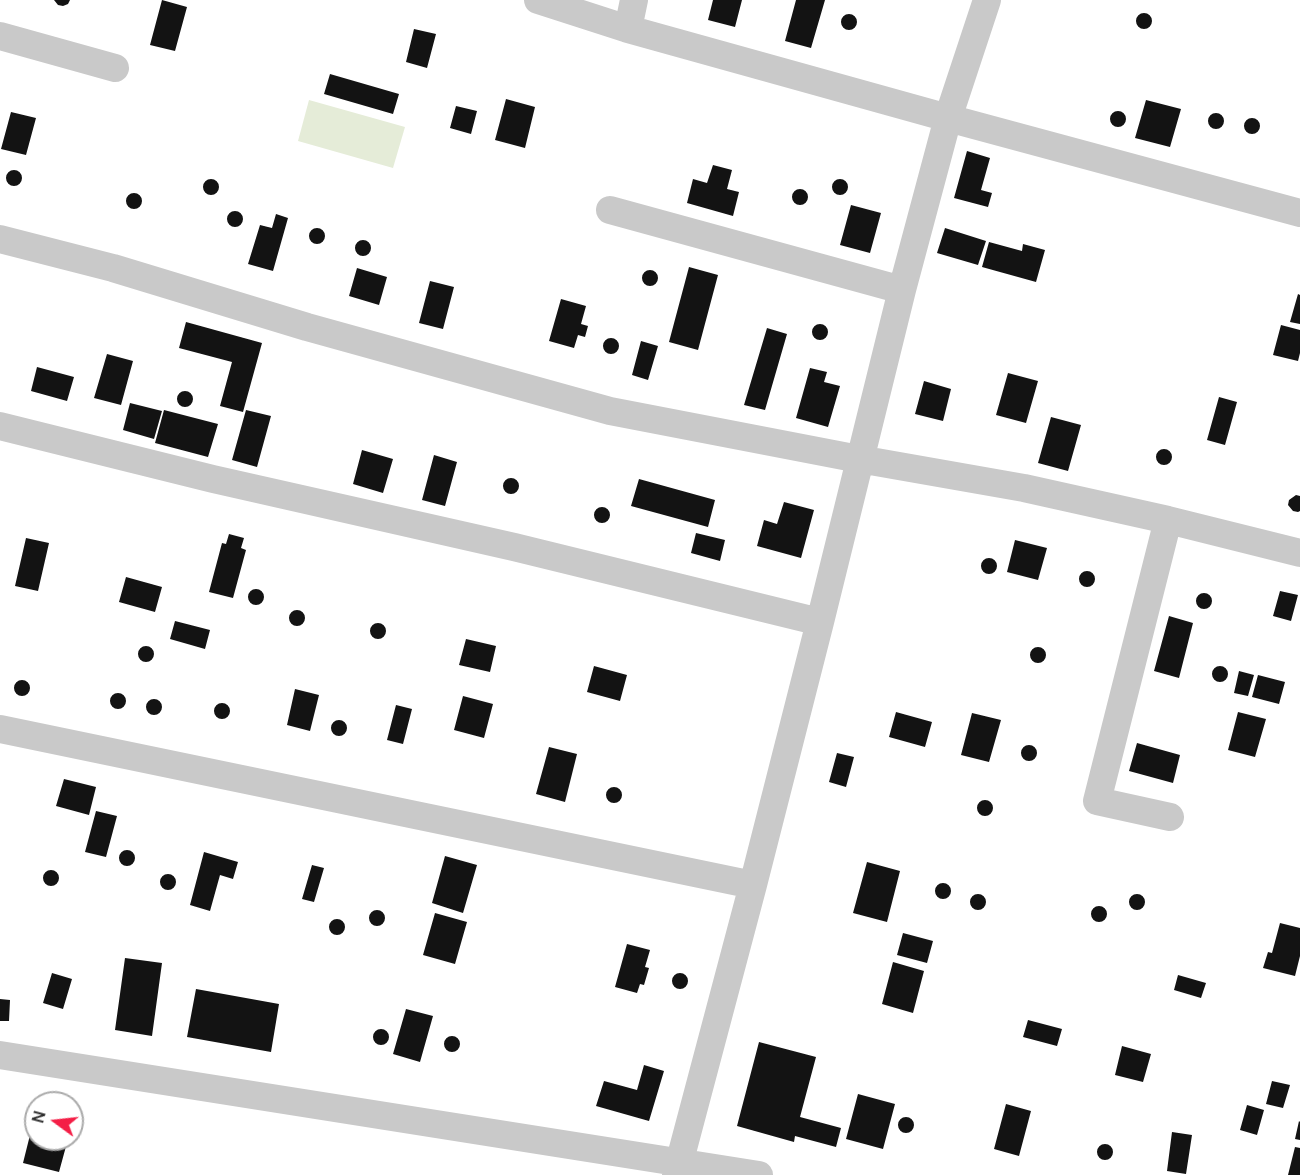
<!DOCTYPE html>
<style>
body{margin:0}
#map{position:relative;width:1300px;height:1175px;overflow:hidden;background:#fff;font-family:Manrope,sans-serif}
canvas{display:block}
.north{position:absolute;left:24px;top:1091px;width:60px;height:60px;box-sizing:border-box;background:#fff;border:2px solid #ababab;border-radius:50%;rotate:285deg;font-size:16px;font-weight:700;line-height:24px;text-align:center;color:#2c2c2c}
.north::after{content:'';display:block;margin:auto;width:21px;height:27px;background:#f41e46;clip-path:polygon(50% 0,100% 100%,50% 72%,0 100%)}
</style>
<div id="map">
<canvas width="1300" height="1175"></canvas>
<div class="north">N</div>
</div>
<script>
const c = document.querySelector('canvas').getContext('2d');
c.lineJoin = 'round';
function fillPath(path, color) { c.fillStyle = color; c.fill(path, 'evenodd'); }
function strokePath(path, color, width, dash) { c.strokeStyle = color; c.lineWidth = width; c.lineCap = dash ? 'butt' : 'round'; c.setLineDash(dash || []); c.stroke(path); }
const green = new Path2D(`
 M309,100l96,27 -12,41 -95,-27z`);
const building = new Path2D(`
 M54,0h16l-2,4 -5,2 -5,-1z
 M162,0l25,7 -12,44 -25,-6z
 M713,0h29l-7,27 -27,-7z
 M796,0h29l-14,48 -26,-7z
 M1136 21a8 8 0 1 1 16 0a8 8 0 1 1-16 0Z
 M841 22a8 8 0 1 1 16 0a8 8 0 1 1-16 0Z
 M414,29l22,5 -9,34 -21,-6z
 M330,74l69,20 -6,20 -69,-20z
 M506,99l29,8 -10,41 -30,-8z
 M1146,100l35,9 -11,38 -35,-9z
 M456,106l21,5 -6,23 -21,-6z
 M1110 119a8 8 0 1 1 16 0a8 8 0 1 1-16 0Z
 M11,112l25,6 -10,37 -25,-6z
 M1208 121a8 8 0 1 1 16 0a8 8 0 1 1-16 0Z
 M1244 126a8 8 0 1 1 16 0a8 8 0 1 1-16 0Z
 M967,151l23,7 -9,32 11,3 -4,14 -34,-9z
 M713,165l19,5 -5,19 12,3 -6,24 -46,-13 6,-24 14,4z
 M6 178a8 8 0 1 1 16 0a8 8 0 1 1-16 0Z
 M832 187a8 8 0 1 1 16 0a8 8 0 1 1-16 0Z
 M203 187a8 8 0 1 1 16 0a8 8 0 1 1-16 0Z
 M792 197a8 8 0 1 1 16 0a8 8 0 1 1-16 0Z
 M126 201a8 8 0 1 1 16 0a8 8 0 1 1-16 0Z
 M851,205l30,8 -11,40 -30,-8z
 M227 219a8 8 0 1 1 16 0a8 8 0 1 1-16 0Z
 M276,214l12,4 -15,53 -25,-7 12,-39 12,3z
 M309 236a8 8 0 1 1 16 0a8 8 0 1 1-16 0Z
 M945,228l41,13 -8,24 -41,-12z
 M355 248a8 8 0 1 1 16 0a8 8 0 1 1-16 0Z
 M989,242l33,9 1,-7 22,6 -9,32 -54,-15z
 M689,267l29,8 -20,75 -29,-8z
 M357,268l30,9 -8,28 -30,-9z
 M642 278a8 8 0 1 1 16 0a8 8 0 1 1-16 0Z
 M430,281l24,6 -11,42 -24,-6z
 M1298,294l2,1v29l-10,-2z
 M561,299l25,7 -5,18 7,2 -3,11 -7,-2 -4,13 -25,-7z
 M186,322l76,21 -19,69 -23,-6 12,-44 -53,-14z
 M812 332a8 8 0 1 1 16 0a8 8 0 1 1-16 0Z
 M1281,325l19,5v23l-2,8 -25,-6z
 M767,328l20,6 -22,76 -21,-5z
 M603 346a8 8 0 1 1 16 0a8 8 0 1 1-16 0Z
 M641,341l17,5 -10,34 -16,-5z
 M107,354l26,7 -12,44 -27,-7z
 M37,367l37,10 -7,24 -36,-10z
 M810,368l17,4 -3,10 16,4 -12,41 -32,-9z
 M1008,373l30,8 -12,42 -30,-8z
 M924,381l27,8 -8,32 -28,-7z
 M177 399a8 8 0 1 1 16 0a8 8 0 1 1-16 0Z
 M1219,397l18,5 -12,43 -18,-5z
 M130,403l32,8 -8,28 -31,-9z
 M164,410l54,14 -10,33 -53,-14z
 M246,410l25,6 -14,51 -25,-7z
 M1051,417l30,8 -13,46 -30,-8z
 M1156 457a8 8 0 1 1 16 0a8 8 0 1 1-16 0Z
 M362,450l31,9 -10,34 -30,-9z
 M434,455l23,7 -12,44 -23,-6z
 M503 486a8 8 0 1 1 16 0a8 8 0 1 1-16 0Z
 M639,479l76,21 -7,27 -77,-21z
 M1296,495l4,1v15l-2,1 -5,-1 -5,-6 1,-5z
 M784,502l30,8 -13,48 -44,-12 7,-26 13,4z
 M594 515a8 8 0 1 1 16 0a8 8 0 1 1-16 0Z
 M696,533l29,7 -5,21 -29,-8z
 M229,534l15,4 -3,10 5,2 -13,48 -24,-6 13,-49 4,1z
 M26,538l23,5 -11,48 -23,-5z
 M1015,540l32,8 -9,32 -31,-8z
 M981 566a8 8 0 1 1 16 0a8 8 0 1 1-16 0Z
 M1079 579a8 8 0 1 1 16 0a8 8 0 1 1-16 0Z
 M126,577l36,10 -7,25 -36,-10z
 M248 597a8 8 0 1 1 16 0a8 8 0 1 1-16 0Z
 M1280,591l18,4 -7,26 -18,-5z
 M1196 601a8 8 0 1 1 16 0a8 8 0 1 1-16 0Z
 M289 618a8 8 0 1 1 16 0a8 8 0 1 1-16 0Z
 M1169,616l24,7 -14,55 -25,-7z
 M175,621l35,9 -5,19 -35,-10z
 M370 631a8 8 0 1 1 16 0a8 8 0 1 1-16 0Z
 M466,639l30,7 -6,26 -31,-7z
 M138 654a8 8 0 1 1 16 0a8 8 0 1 1-16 0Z
 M1030 655a8 8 0 1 1 16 0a8 8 0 1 1-16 0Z
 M1212 674a8 8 0 1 1 16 0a8 8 0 1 1-16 0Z
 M594,666l33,9 -7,26 -33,-9z
 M1239,671l15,4 -6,21 -14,-3z
 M1258,675l27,7 -6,22 -27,-7z
 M14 688a8 8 0 1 1 16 0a8 8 0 1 1-16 0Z
 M295,689l24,6 -9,36 -23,-6z
 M110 701a8 8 0 1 1 16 0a8 8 0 1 1-16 0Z
 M463,696l30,8 -9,34 -30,-8z
 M146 707a8 8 0 1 1 16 0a8 8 0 1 1-16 0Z
 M214 711a8 8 0 1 1 16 0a8 8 0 1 1-16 0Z
 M396,705l16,4 -9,35 -16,-4z
 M896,712l36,10 -7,25 -36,-10z
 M1238,712l28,7 -11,38 -27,-7z
 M972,713l29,7 -12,42 -28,-7z
 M331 728a8 8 0 1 1 16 0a8 8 0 1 1-16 0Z
 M1137,743l43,12 -7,28 -44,-12z
 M1021 753a8 8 0 1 1 16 0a8 8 0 1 1-16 0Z
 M549,747l28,7 -12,48 -29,-8z
 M837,753l17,4 -8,30 -17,-5z
 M64,779l32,8 -7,28 -33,-9z
 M606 795a8 8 0 1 1 16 0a8 8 0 1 1-16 0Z
 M977 808a8 8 0 1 1 16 0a8 8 0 1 1-16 0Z
 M96,811l21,5 -11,41 -21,-5z
 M119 858a8 8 0 1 1 16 0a8 8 0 1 1-16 0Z
 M204,852l34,10 -5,17 -13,-4 -10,36 -20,-6z
 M445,856l32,9 -14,48 -31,-10z
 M867,862l33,9 -13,51 -34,-9z
 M312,865l12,3 -10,34 -12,-3z
 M43 878a8 8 0 1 1 16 0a8 8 0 1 1-16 0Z
 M160 882a8 8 0 1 1 16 0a8 8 0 1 1-16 0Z
 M935 891a8 8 0 1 1 16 0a8 8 0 1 1-16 0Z
 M970 902a8 8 0 1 1 16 0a8 8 0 1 1-16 0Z
 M1129 902a8 8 0 1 1 16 0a8 8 0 1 1-16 0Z
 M1091 914a8 8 0 1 1 16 0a8 8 0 1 1-16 0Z
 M369 918a8 8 0 1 1 16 0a8 8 0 1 1-16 0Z
 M435,913l32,9 -12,42 -32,-9z
 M329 927a8 8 0 1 1 16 0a8 8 0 1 1-16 0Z
 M1280,923l20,5v28l-5,20 -32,-8 5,-16 4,1z
 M903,933l30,8 -6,22 -30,-8z
 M627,944l23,6 -5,17 4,1 -5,17 -4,-1 -3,9 -22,-6z
 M125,958l37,5 -10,73 -37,-6z
 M893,962l31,9 -11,42 -31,-9z
 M672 981a8 8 0 1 1 16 0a8 8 0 1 1-16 0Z
 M52,973l20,6 -9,30 -20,-6z
 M1178,975l28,8 -5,15 -27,-8z
 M196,989l83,15 -8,48 -84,-15z
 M0,999l10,1 -1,21h-9z
 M406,1009l27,7 -13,46 -27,-8z
 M1028,1020l34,9 -5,17 -34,-9z
 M373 1037a8 8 0 1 1 16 0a8 8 0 1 1-16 0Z
 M444 1044a8 8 0 1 1 16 0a8 8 0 1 1-16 0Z
 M759,1042l57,15 -16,60 41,11 -5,19 -41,-11 -1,6 -57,-16z
 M1122,1046l29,8 -8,28 -28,-7z
 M644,1065l20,6 -15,50 -53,-15 8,-25 33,9z
 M1272,1081l18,4 -7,23 -17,-4z
 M858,1094l37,10 -12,45 -37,-10z
 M1006,1104l25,7 -12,45 -25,-7z
 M1247,1105l17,5 -7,25 -17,-5z
 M35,1115l1,24h32l-9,33 -36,-9z
 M898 1125a8 8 0 1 1 16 0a8 8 0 1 1-16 0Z
 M1299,1121l1,1v18l-5,-1z
 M1172,1132l20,3 -6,39 -19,-3z
 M1097 1152a8 8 0 1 1 16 0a8 8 0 1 1-16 0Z
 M1295,1147l5,1v27h-12z`);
const street = new Path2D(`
 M538,0l90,29 320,89 352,95
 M628,29l6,-29
 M0,36l115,32
 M610,210l292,80
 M0,239l113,29 194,59 303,84 249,48 165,29 144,32 132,33
 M0,426l213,53 301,68 306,75
 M1168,520l-71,281 73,16
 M0,729l753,156
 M0,1055l759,120
 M676,1175l77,-290 67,-263 82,-332 46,-172 39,-118`);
fillPath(green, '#e5ecd8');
fillPath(building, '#131313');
strokePath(street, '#c9c9c9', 28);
</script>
